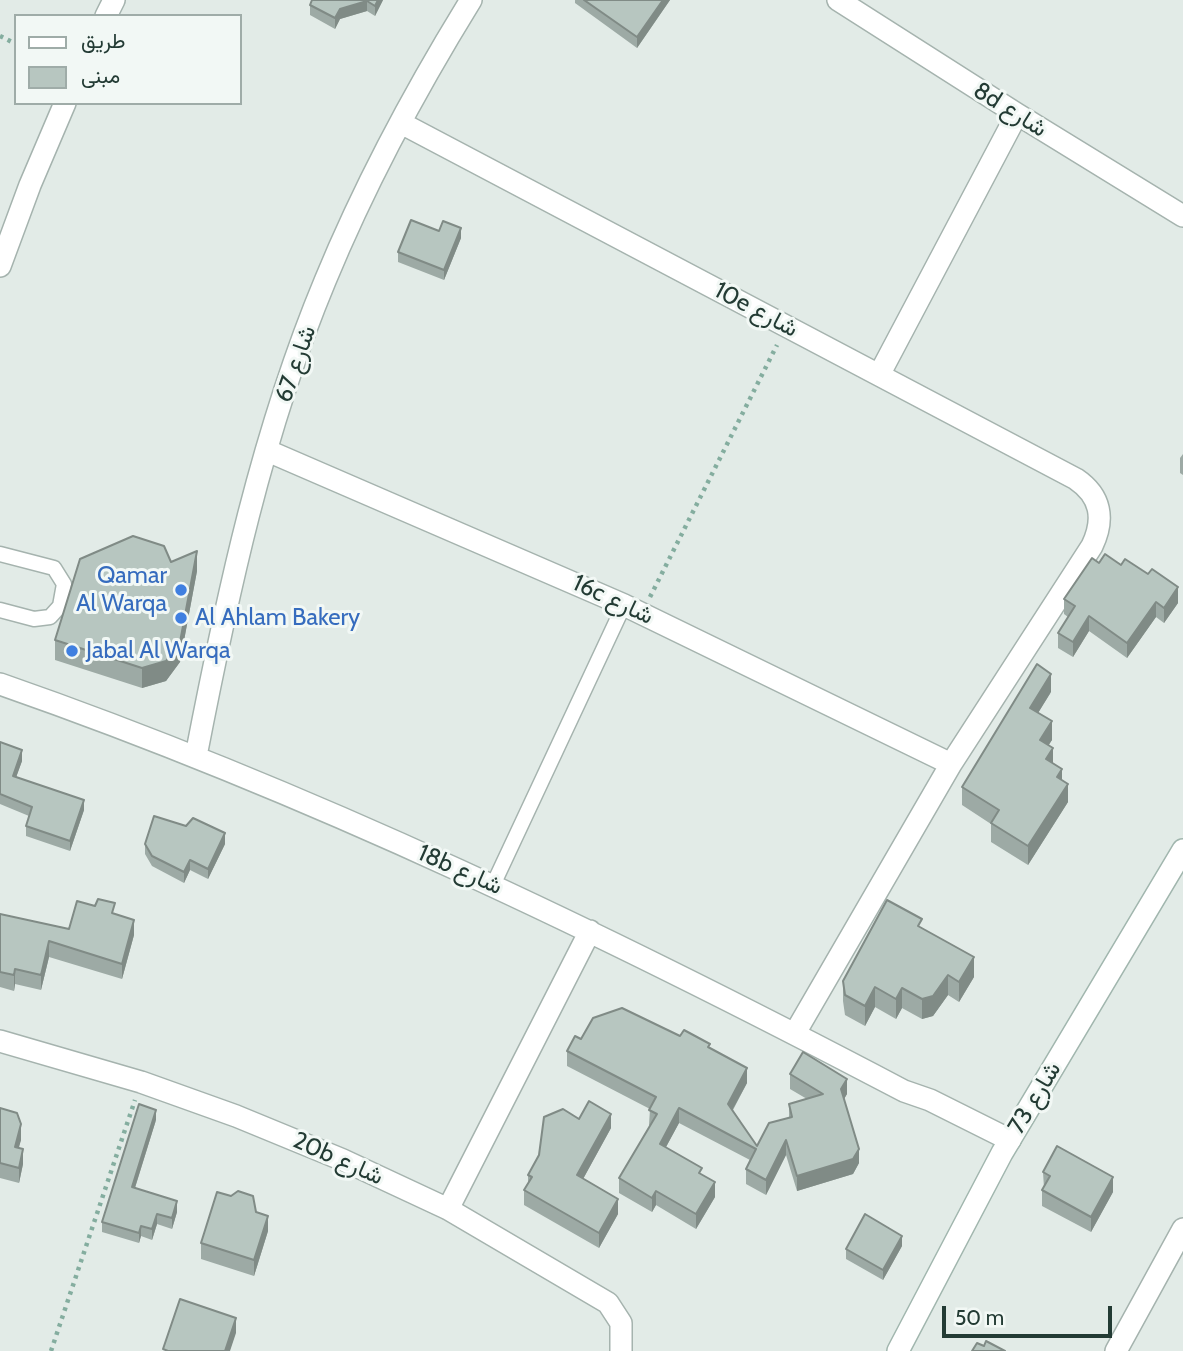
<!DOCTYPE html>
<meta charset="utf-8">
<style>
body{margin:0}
#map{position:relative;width:1183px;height:1351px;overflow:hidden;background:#e2ebe7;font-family:Cabin,Vazirmatn,sans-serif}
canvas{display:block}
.legend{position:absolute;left:14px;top:14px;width:228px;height:91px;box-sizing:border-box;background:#f2f8f5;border:2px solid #9faca8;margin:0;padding:9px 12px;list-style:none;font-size:21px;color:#233b34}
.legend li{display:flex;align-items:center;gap:14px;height:35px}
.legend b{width:35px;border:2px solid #9faca8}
.scale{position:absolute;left:942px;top:1306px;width:170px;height:32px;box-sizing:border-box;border:4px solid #233b34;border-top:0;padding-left:9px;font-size:21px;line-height:24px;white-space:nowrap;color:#233b34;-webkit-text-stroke:5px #f2f8f5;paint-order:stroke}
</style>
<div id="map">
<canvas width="1183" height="1351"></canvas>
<ul class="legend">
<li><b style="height:9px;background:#fff"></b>طريق</li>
<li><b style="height:19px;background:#b7c6c0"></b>مبنى</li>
</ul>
<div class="scale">50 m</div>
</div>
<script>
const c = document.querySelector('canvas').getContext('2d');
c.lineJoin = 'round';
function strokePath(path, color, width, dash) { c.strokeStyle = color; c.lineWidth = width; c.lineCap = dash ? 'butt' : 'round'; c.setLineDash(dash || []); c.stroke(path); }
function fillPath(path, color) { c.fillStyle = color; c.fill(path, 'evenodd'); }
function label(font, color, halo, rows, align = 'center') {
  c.font = font + ' Cabin,Vazirmatn,sans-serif'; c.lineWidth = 6; c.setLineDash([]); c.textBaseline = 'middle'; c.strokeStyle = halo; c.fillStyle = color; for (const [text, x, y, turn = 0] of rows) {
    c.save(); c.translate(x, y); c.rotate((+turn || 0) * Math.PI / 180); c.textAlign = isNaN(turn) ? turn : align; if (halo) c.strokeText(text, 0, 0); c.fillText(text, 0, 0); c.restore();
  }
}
const path = new Path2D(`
 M0,36l16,8
 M650,597l127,-252
 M51,1351l84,-251`);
const lane = new Path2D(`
 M0,554l54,14 10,16 -4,22 -10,11 -16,2 -34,-9
 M493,885l131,-280`);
const street = new Path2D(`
 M838,0l179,114 166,102
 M106,16l8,-16
 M401,123l675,356c25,17 29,40 16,67l-141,218 -156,269
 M0,266l30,-81 35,-82
 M879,375l138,-261
 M268,451l356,154 327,159
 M0,684c313,109 611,253 904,407l26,9 80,40
 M196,756c31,-160 66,-324 129,-475 40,-97 91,-192 146,-281
 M0,1041l141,41 95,34 107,44 105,49 160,94 13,20v28
 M448,1209l142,-278
 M1116,1351l67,-122`);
const secondary = new Path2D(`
 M898,1351l104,-198 181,-303`);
const wall = new Path2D(`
 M312,0h71l-8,16 -8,-5 -27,8 -5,10 -25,-14v-10z
 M575,0h95l-33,48 -62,-45z
 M439,231l22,7 -17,42 -46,-18v-10z
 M1183,454v21l-3,-2v-15z
 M171,562l26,9 -17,91 -14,19 -24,7 -87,-28v-20z
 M1099,563l79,40 -14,20 -8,-6 -29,41 -38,-27 -16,26 -15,-9v-15l10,-16 -4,-3v-15z
 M1051,692l-13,21 14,27 -4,5 5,19 9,16 6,22 -40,63 -37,-23v-18l-29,-19v-18z
 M0,742l22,19 -6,16 68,33 -14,41 -44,-15v-10l3,-10 -29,-12z
 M145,844h80l-17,35 -18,-9 -6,13 -32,-17 -7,-12z
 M0,914l69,15 46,-15 19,21 -12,44 -73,-22 -8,33 -26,-6 -1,7 -14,-4z
 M922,928l52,49 -15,25 -11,-7 -15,21 -11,3 -20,-11 -6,11 -21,-12 -10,19 -20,-11 -2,-14v-20z
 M680,1036l30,13 37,34 -14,27 24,36 32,-28v-14l18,-5 -17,-10v-15l57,20 -3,5 15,64 -6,11 -56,17 -11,-36 -20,40 -20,-11v-15l4,-9 -71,-37 -13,24 36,28 13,22 -19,32 -40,-24 -4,7 -33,-19v-15l32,-53h-2l1,-16 -83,-43v-15l14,-12z
 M0,1108l21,32 -3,8 5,16 -4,19 -19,-5z
 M579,1119l32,9 -28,51 35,35 -19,34 -75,-43v-15l4,-7v-8l11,-20z
 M156,1120l-21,68 42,24 -5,17 -15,-5 -5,16 -11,-4 -2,7 -37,-11v-10z
 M1043,1172l70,20 -22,40 -49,-26v-16l2,-2z
 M231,1196l25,16 12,19 -14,45 -53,-17v-16z
 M902,1246l-19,34 -37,-21v-10z`);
const shadedWall = new Path2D(`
 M378,0h5l-8,16v-10z
 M663,0h7l-33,48v-11z
 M367,1v10l-27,8 -5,10v-11l5,-9z
 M461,228v10l-17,42v-10z
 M197,551v20l-17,91 -14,19 -24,7v-20z
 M1178,587v16l-14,20v-15z
 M1156,602v15l-29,41v-15z
 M1089,616v15l-16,26v-15z
 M1051,674v18l-21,34v-18z
 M1052,721v19l-12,19v-19z
 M1053,748v19l-7,-8z
 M22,750v11l-9,25v-10z
 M1062,769v19l-5,-11z
 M1068,784v18l-40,63v-19z
 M84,800v10l-14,41v-10z
 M225,833v11l-17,35v-10z
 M190,860v10l-6,13v-11z
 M134,920v15l-12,44v-15z
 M49,941v16l-8,33v-15z
 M974,957v20l-15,25v-20z
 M15,969v15l-1,7v-16z
 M948,975v20l-15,21 -11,3v-20z
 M875,987v20l-10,19v-20z
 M902,988v20l-6,11v-20z
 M747,1068v15l-19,35v-14z
 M847,1079v15l-6,10v-15z
 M679,1108v15l-19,35v-14z
 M156,1110v10l-24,77v-10z
 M611,1114v14l-34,62v-15z
 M21,1124v16l-6,22v-15z
 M786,1140v15l-20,40v-15z
 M23,1149v15l-4,19v-15z
 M859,1149v14l-6,11 -56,17v-15z
 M1113,1177v15l-22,40v-15z
 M715,1182v15l-19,32v-15z
 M656,1191v14l-4,7v-14z
 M618,1199v15l-19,34v-15z
 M177,1201v11l-5,17v-11z
 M157,1214v10l-5,16v-11z
 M268,1216v15l-14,45v-16z
 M141,1226v10l-2,7v-10z
 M902,1236v10l-19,34v-10z
 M236,1318v15l-6,18h-5z`);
const building = new Path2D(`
 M312,0h66l-3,6 -8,-5 -27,8 -5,9 -25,-13z
 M584,0h79l-26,37z
 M411,220l28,11 4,-10 18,7 -17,42 -46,-18z
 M133,536l31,10 7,16 26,-11 -17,91 -14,19 -24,7 -87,-28 25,-81z
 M1105,554l16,11 4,-6 23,15 4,-5 26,18 -14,21 -8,-6 -29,41 -38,-27 -16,26 -15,-9 17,-27 -11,-7 28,-41 7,5z
 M1037,664l14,10 -21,34 22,13 -12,19 13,8 -7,11 16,10 -5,8 11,7 -40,62 -37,-23 8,-13 -37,-23z
 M0,742l22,8 -9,26 71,24 -14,41 -44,-15 6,-19 -32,-13z
 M154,816l32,10 7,-8 32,15 -17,36 -18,-9 -6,12 -32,-16 -7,-12z
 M98,899l17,4 -3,10 22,7 -12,44 -73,-23 -8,34 -26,-6 -1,6 -14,-3v-58l69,15 8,-28 18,5z
 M887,900l35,19 -4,7 56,31 -15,25 -11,-7 -15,21 -11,3 -20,-11 -6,11 -21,-12 -10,19 -20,-11 -2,-14z
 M622,1008l58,28 4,-6 26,14 -2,3 39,21 -19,36 29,42 12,-23 23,-6 -3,-13 34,-10 -33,-20 13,-22 44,27 -6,10 18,60 -6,10 -56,17 -11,-36 -20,40 -20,-11 10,-20 -77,-41 -19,36 42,24 -3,5 16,9 -19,32 -40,-23 -4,7 -33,-20 38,-64 -8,-4 7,-13 -89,-46 8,-15 6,3 12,-21z
 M589,1101l22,13 -34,61 41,24 -19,34 -75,-43 8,-13 -4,-2 11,-20 5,-38 19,-8 16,10z
 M139,1104l17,6 -24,77 45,14 -5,17 -15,-4 -5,15 -11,-3 -2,7 -37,-11z
 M0,1108l17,5 4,11 -6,23 8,2 -4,19 -19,-5z
 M1057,1146l56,31 -22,40 -49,-27 8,-14 -7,-4z
 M238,1191l15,5 3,16 12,4 -14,44 -53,-17 16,-51 14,4z
 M865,1214l37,22 -19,34 -37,-21z
 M180,1299l56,19 -11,33h-57l-5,-2z
 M986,1341l19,10h-33l5,-8 7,3z`);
const markers = [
 [181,590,7,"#3f7fe0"],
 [181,618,7,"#3f7fe0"],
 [72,651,7,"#3f7fe0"]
];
const streetNames = [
 ["8d شارع",1010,110,32],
 ["10e شارع",756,310,28],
 ["شارع 67",296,364,-71],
 ["16c شارع",613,600,25],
 ["18b شارع",460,870,24],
 ["شارع 73",1035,1098,-59],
 ["20b شارع",338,1159,24]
];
const shopNames = [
 ["Qamar",167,576,"right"],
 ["Al Warqa",167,604,"right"],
 ["Al Ahlam Bakery",195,618],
 ["Jabal Al Warqa",86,651]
];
strokePath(lane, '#a5b3ae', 17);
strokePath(street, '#a5b3ae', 24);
strokePath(secondary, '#a1b6ae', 24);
strokePath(path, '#84ad9f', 4.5, [3.5, 5]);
strokePath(lane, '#fff', 14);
strokePath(street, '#fff', 21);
strokePath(secondary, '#fff', 21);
fillPath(wall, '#9daaa5');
fillPath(shadedWall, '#808b86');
fillPath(building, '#b7c6c0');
strokePath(building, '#808b86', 2);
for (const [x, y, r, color] of markers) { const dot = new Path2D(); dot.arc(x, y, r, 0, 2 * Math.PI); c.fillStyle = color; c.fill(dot); strokePath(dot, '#f2f8f5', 2.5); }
label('24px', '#233b34', '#f2f8f5', streetNames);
label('24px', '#366cbe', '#f2f8f5', shopNames, 'left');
</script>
